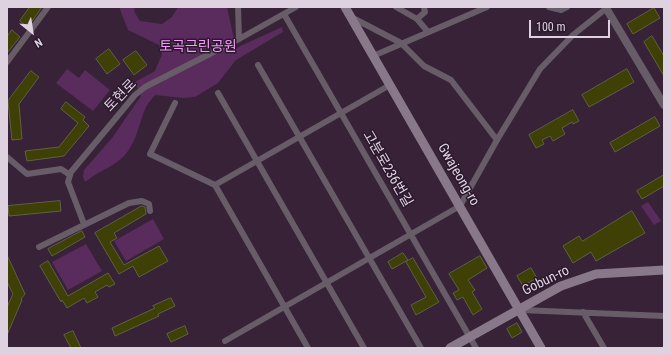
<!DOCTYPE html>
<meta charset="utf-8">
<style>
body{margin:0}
#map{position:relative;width:671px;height:355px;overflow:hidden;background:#372238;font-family:"Roboto Condensed",sans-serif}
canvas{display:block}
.frame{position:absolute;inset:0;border:8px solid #dfd2e0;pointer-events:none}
.north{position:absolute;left:12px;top:12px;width:40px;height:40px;-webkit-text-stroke:3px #2c192e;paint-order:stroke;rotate:150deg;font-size:11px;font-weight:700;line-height:16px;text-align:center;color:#dfd2e0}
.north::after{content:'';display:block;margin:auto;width:14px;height:18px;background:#dfd2e0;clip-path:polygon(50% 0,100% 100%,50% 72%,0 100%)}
.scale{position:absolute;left:529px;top:20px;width:81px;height:18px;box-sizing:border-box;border:2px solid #dfd2e0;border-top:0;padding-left:5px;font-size:12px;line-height:14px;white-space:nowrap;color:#dfd2e0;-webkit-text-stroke:3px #2c192e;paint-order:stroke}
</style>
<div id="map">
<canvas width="671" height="355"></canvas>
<div class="frame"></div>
<div class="north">N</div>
<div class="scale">100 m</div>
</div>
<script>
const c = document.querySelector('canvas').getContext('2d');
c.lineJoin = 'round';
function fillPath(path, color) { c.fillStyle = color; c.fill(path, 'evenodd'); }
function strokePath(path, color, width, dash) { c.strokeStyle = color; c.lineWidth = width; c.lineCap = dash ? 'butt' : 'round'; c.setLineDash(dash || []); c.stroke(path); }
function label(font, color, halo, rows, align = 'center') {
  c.font = font + ' "Roboto Condensed","Noto Sans KR",sans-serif'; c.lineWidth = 3; c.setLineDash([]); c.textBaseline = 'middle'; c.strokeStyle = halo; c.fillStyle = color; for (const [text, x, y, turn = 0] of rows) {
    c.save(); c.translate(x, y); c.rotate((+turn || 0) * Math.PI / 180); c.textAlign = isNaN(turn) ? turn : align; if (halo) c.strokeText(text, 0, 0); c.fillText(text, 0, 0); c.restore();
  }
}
const green = new Path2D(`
 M119,7h15l1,6 5,8 22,3 10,-7 6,-10h49l9,41 46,-21 1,5 -47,28 -18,23 -23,14 -12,1 -28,-3c-3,4 -7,8 -9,12 -7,16 -9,34 -21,48 -11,12 -27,16 -40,27l-2,-5 1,-7 28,-32 29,-42 -6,-14 20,-11 7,-17 -3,-9 -31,-15z
 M67,69l12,9 6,-8 25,20 -17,21 -37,-28z
 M648,202l13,19 -7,4 -13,-19z
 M153,219l11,20 -38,22 -12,-20z
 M86,244l16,27 -34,19 -16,-28z`);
const building = new Path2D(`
 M30,7h12l-14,20 -8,-6z
 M654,8l6,10 -27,16 -6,-10z
 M12,30l8,7 -13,16v-16z
 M652,36l12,20v20l-20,-34z
 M109,49l11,15 -13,10 -11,-15z
 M136,51l11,14 -13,10 -11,-15z
 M627,69l7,13 -45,25 -7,-12z
 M31,71l8,6 -20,27 3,35 -10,1 -4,-39z
 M66,102l19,15 -2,3 6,6 -25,30 -37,5 -2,-10 34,-4 19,-24 -17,-14z
 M573,110l6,11 -6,3 -1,-2 -10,6 3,6 -12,7 -3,-5 -8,4 2,4 -8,4 -7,-13z
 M655,117l5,9 -45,26 -5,-9z
 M664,175v11l-22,13 -5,-8z
 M60,201l1,10 -52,5 -1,-10z
 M142,206l3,1 1,7 -32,19 3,5 -7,4 14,23 35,-19 9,15 -29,16 -6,-11 -14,8 -24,-41z
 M632,211l13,22 -49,28 -5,-9 -18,11 -10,-17 16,-10 3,5z
 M82,231l3,6 -33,19 -4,-7z
 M403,253l5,7 -16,9 -4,-7z
 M7,255l18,39 -4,5 1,1 -15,35v-28l6,-13 -6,-12z
 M480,256l7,12 -19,12 7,10 -3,2 10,17 -9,6 -10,-18 -6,3 -4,-7 6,-3 -10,-16z
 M413,258l26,44 -23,13 -5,-10 15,-8 -20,-35z
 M48,261l20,35 40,-23 7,11 -6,3 -2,-2 -12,7 3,5 -11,6 -3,-5 -17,10 -5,-8 -1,2 -21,-36z
 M531,268l6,10 -14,8 -6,-10z
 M171,298l4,8 -17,8 1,2 -44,20 -3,-8 43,-20 -2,-2z
 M517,323l5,9 -10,6 -5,-9z
 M185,326l3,8 -17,8 -4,-8z
 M73,331l8,17h-10l-7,-13z`);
const minor = new Path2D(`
 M238,7l1,32
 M396,7l21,12 11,13
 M549,7l12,3 6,-3
 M284,14l192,334
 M351,17l50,26 23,23 27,14 46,60
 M417,19l8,-7 -1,-5
 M373,56l114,-49
 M7,62l41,-55
 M258,65l163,283
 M218,93l146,255
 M175,103l-25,51 65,31 93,163
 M7,157l20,17 34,-5 9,6
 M215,185l175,-100
 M84,224l-16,-42 3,-10 64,-77 10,-8 94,-48 57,-32
 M39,247l90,-44 13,-2 7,3 1,7
 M521,310l143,6
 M583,312l21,36
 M225,341l235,-135 37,-66 43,-71 33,-34 35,-28`);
const tertiary = new Path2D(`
 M606,8l58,97`);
const secondary = new Path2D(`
 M345,7l196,341
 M450,348l111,-62 35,-12 68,-4`);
const parkNames = [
 ["토곡근린공원",198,47]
];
const streetNames = [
 ["토현로",121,96,-46],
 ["고분로236번길",387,169,60],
 ["Gwajeong-ro",458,175,60],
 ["Gobun-ro",546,281,-26]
];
fillPath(green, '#5a2b5d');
fillPath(building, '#3e4005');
strokePath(building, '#5e6142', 1);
strokePath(minor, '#675c67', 6);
strokePath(tertiary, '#675c67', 8);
strokePath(secondary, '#887889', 9);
label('14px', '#f29bf8', '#2c192e', parkNames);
label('14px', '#dfd2e0', '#2c192e', streetNames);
</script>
